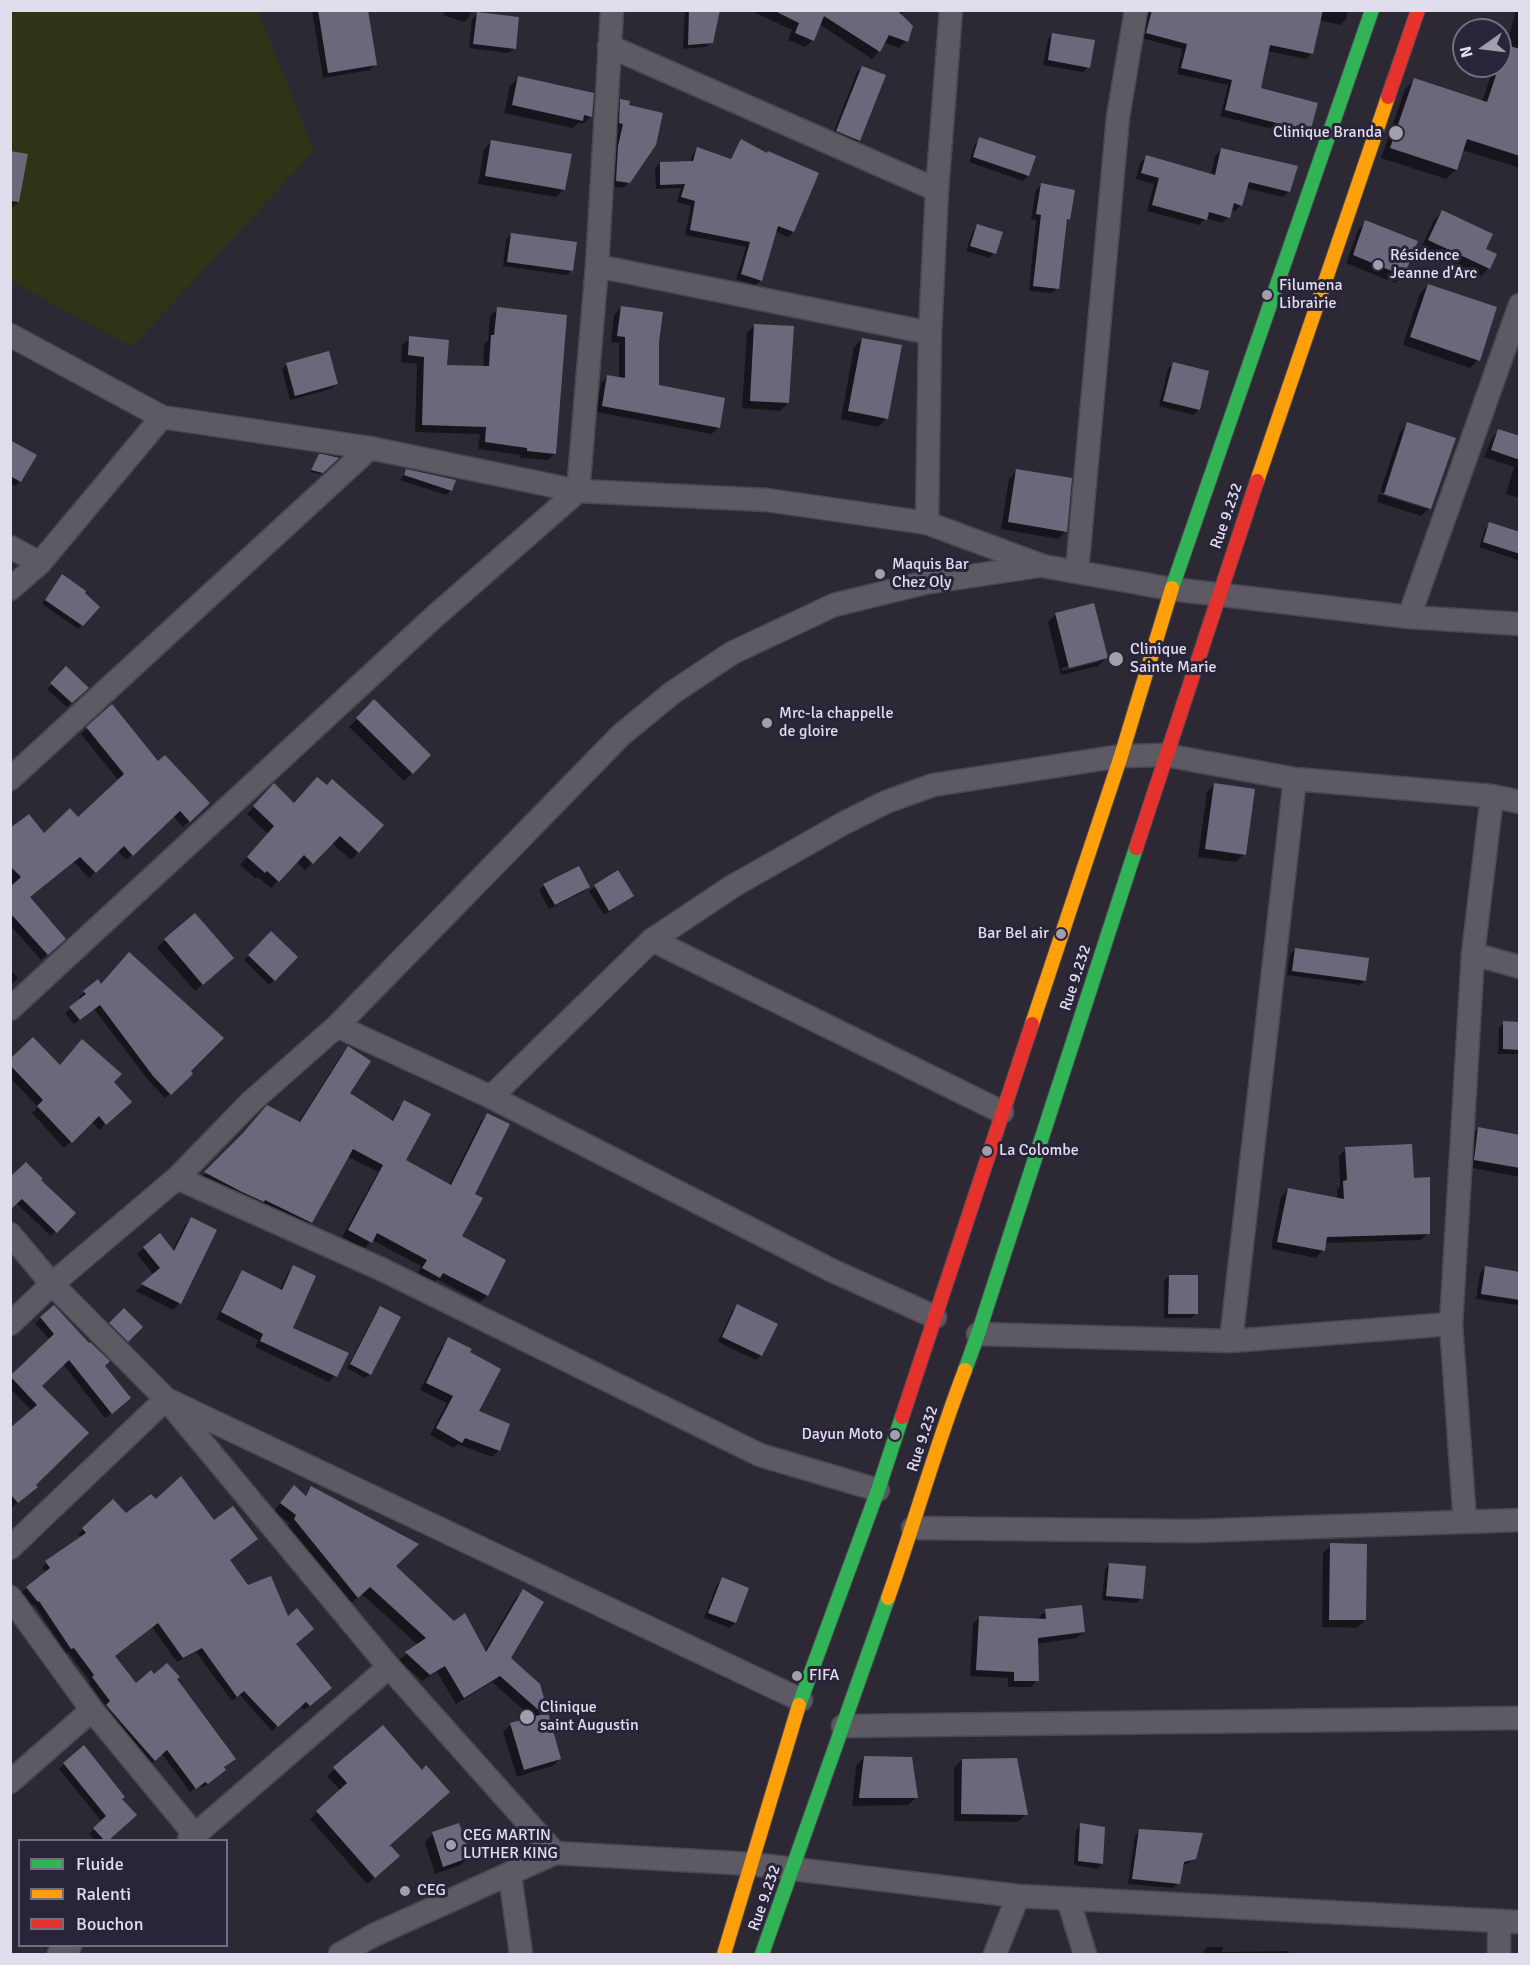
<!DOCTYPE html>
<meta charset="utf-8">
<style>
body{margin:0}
#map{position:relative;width:1530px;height:1965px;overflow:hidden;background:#2c2935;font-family:Signika,sans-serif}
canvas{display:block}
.frame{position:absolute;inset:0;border:12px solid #e1ddec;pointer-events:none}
.legend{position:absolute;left:18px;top:1839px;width:210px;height:108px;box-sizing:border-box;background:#2a243a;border:2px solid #736e81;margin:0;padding:8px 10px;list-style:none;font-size:18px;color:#e1ddec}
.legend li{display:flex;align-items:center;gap:12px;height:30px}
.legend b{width:30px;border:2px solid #736e81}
.north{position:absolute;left:1452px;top:18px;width:60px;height:60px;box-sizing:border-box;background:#2a243a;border:2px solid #736e81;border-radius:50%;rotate:256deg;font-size:16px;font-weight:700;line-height:24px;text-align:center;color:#e1ddec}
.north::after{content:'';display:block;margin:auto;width:21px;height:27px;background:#a29eac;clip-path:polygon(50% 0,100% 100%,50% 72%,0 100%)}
</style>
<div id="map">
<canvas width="1530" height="1965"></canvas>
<div class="frame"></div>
<ul class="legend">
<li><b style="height:8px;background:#30b455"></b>Fluide</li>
<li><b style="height:8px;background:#ff9f0a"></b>Ralenti</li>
<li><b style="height:8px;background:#e5322d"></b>Bouchon</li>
</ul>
<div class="north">N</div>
</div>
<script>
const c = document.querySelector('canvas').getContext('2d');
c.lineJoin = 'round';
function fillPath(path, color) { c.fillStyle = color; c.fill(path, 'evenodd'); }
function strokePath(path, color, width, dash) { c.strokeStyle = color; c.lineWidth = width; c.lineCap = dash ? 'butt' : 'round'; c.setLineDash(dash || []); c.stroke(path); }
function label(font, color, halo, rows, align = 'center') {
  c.font = font + ' Signika,sans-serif'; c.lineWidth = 6; c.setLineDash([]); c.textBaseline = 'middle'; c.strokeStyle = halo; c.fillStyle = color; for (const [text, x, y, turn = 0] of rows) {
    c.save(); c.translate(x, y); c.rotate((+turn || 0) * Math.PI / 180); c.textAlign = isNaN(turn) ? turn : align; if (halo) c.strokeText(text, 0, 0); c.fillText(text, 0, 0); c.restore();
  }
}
const green = new Path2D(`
 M10,11h248l56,140 -182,196 -121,-66z`);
const shadow = new Path2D(`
 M312,10h55l9,54 -6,6 -47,8z
 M445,10h26l-2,7 -5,5 -21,-7z
 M685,10h33l-7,32 -5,5 -23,2z
 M755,10h148l-2,6 5,25 -7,7 -16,-6 -4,9 -7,8 -53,-35 -7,16 -7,7 -17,-7 4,-10 -38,-18z
 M1151,10h197l-2,9 -5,6 -22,-5 -7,33 -6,6 -39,-8 -8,38 50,39 -5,6 -13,-4 -2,3 -69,-17 8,-31 -51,-11 5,-25 -41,-11 6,-20z
 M1516,10h4v158l-58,-18 -6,20 -10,9 -65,-21 24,-69 9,-9 68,22 12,-36h6v-13l6,-6z
 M477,14l37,34 -5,5 -40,-5 3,-29z
 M1053,34l35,33 -5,5 -40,-7 5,-26z
 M862,67l22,9 -25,65 -5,5 -22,-10 25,-64z
 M518,78l73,38 -8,8 -5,-1 -5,5 -69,-15 6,-27z
 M621,100l8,82 -6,6 -12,-2 2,-34 6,-23 -4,-1 1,-23z
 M980,139l48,37 -5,5 -54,-19 6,-18z
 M492,141l72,48 -8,8 -78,-13 6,-35z
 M742,141l24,13 51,19 -24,59 -5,5 -13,-6 -14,49 -5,5 -20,-6 10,-32 -61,-12 6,-29 -14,-4 4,-14 -25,1 -1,-21 5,-5 30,-1 3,-8 5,-5 31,11z
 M1221,149l68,42 -6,6 -38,-9 -4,17 -6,6 -4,-1 -3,7 -6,6 -16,-5 -7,7 -52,-14 7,-27 -18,-5 4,-16 6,-6 65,18 4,-19z
 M10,152l16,3 -8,47 -5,5h-3z
 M1041,185l28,34 -4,5 -8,64 -5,5 -23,-2 7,-71 -5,-1 5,-29z
 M1442,212l42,38 5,18 -8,8 -60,-28 13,-28z
 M1366,222l37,53 -8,8 -49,-20 12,-33z
 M978,226l16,27 -5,5 -23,-7 7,-20z
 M511,234l61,36 -5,5 -64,-9 3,-26z
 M1428,285l50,75 -8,8 -67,-23 17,-52z
 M621,308l37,34v44l60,41 -6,7 -116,-22 5,-29 7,-6 11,2v-36l-8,-1 3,-27z
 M498,309l57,144 -7,7 -28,-2 1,-3 -43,-6 2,-15 -65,-2 2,-68 -16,-2 1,-17 8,-7 35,29 38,1 1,-24 4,-3 2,-25z
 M755,325l33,78 -8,8 -38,-3 5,-75z
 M862,339l24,80 -8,8 -37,-8 13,-72z
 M287,364l49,20 -5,5 -41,11 -8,-31z
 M1173,364l26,46 -6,5 -34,-9 9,-37z
 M1408,424l21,84 -8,8 -44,-14 2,-8 48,15v-3l-47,-14 20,-60z
 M1499,431l21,7v60l-14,-4 8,-27 -30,-10 8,-19z
 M10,442l10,39 -5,5 -5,-3z
 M319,456l17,3 -16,15 -10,-2z
 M406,471l45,19 -5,5 -46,-15z
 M1017,471l49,60 -8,8 -57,-10 8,-50z
 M1490,524l30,10v27l-41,-14 6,-18z
 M62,576l36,31 -20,22 -36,-25z
 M1056,614l50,44 -8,8 -37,9 -13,-53zM1099,659v3l-37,9v-3z
 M66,669l21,19 -20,19 -20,-18z
 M374,702l55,53 -25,26 -55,-54z
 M87,728l71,35 50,40 -25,24 -10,-11 -47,44 -8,-9 -29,27 -15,-16 -45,35 35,42 -23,21 -31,-35v-95l34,5 34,-16 41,-38 -38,-47z
 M1215,784l29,70 -8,8 -38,-5 9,-65z
 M274,785l20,20 88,20 -31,35 -19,-17 -27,27 -9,-9 -25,27 -13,-11 -2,2 -16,-14 28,-31 -21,-20z
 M617,872l15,24 -28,19 -15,-24z
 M544,885l44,2 -5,5 -34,17 -10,-19z
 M271,933l25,24 -27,28 -25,-25z
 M165,940l59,26 -29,25 -38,-43z
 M1295,949l70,31 -5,5 -73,-10 3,-21z
 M10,969l8,9 -8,7z
 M98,981l93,93 -26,24 -16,-17 -55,-72 -20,15 -9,-11 16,-13 -2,-3 5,-5z
 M1504,1023h16v31h-22l1,-26z
 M349,1048l-1,46 43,28 7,-14 7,-6 -1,59 45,24 32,-64 6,-7 -14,80 -13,43 44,24 -17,35 -7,6 -43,-23 -5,5 -15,-9 4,-9 -49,-26 -8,9 -22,-12 36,-65 -31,-16 -36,66 -7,7 -104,-50 37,-38 61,-18 44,-69z
 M10,1061l49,5 53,16 11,26 -24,22 -7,-8 -28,26 -32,-35 6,-6 -28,-29z
 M1478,1129l42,8v40l-53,-10 3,-30z
 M1346,1149l67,30 15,54 -7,7 -96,3 -2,7 -7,8 -45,-9 10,-52 7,-8 49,10v-10l3,-3 -1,-30z
 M39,1181l34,32 -22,23 -35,-33z
 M191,1218l-12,85 -6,7 -37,-19 18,-16 -17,-21 23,-19 12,16 13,-26z
 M293,1267l-2,62 44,47 -6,6 -74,-35 3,-7 -42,-21 21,-41 6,-6 37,18 8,-17z
 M1485,1268l35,5v29l-4,3 -40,-6 4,-26z
 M1169,1276l27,37 -5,5h-27v-37z
 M737,1306l24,49 -5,5 -38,-18 14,-31z
 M380,1308l-10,66 -5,4 -18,-10 29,-56z
 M124,1310l17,17 -18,19 -17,-17z
 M41,1318l62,48 21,38 -19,14 -42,-54 -23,23 -6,98 -4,7 -18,15 -2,-77 22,-19 -22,-23v-10l40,-38 -15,-17z
 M449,1339l19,14 8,59 23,38 -7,7 -34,-13 -4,4 -24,-13 17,-32 -27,-13 22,-44z
 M312,1488l172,164 31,-53 8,-8 -14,68 29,26 22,74 -8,7 -35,11 -14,-45 8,-8 22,-6 -41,-36 -36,22 -19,-32 -15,9 -23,-21 19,-15 -56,-51 -12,10 -63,-76 2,-5 -15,-12 13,-16 17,1z
 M113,1502l13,13 102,45 66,84 31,48 -21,18 -4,-5 -28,26 -33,-37 -7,7 -36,-49 -19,10 -25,-35 -38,29 21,29 19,-9 22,3 53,84 -6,5 1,2 -4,5 -18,13 -2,-3 -10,7 -28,-38 -12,11 -48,-55 4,-4 -17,-23 1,-2 -22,-29 -2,1 -32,-49 -2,1 -10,-13 24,-19 -4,-6 40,-29 -4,-4z
 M1331,1545l34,75 -8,8 -35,-1 1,-74z
 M1110,1564l31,34 -5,5 -34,-3 3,-31z
 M722,1579l13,44 -5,5 -26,-10 13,-34z
 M1046,1611l37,21 -6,6 -40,6v36l-6,7h-23v-9l-38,-2 3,-52 7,-7 60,3 -1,-3z
 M382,1727l1,123 8,13 -24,21 -57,-65 31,-28 -14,-15z
 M864,1757l52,41 -8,7 -56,1 4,-40z
 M962,1760l64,54 -8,8 -64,-1v-53z
 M64,1764l71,51 -28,25h-12l-6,-6 13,-12 -43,-53z
 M1081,1825l21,39 -5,5 -23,-4 2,-35z
 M1140,1831l55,27 -6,5 -7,2 -4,18 -5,5 -45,-4 7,-48z
 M433,1834l36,23 -8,8 -26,9 -10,-32z
 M1207,1947h16l-1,5 67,-1v3h-88z`);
const building = new Path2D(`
 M318,10h50l9,55 -49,8z
 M689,10h31l-7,33 -25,2z
 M773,10h124l16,16 -5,16 -19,-7 -9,17 -56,-36 -10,25 -19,-8 4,-10z
 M1152,10h171l-10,44 -43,-9 -9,43 57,15 -7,26 -14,-4 -1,3 -71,-18 7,-30 -51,-12 6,-24 -41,-11z
 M477,12l42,5 -3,32 -43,-5z
 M1052,33l43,7 -5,28 -42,-8z
 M1506,45l14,4v107l-53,-17 -10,31 -67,-22 24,-70 73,24z
 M862,66l24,9 -26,66 -24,-10z
 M518,76l76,17 -2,24 -8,-2 -1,6 -71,-16z
 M620,99l10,2 -1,4 34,8 -7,32 -26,38 -14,-2 2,-35 5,-22 -4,-1z
 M979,137l57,19 -7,20 -56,-19z
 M741,139l26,14 1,-2 51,22 -25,59 -16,-6 -16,55 -21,-7 9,-32 -60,-12 5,-29 -14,-4 4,-13 -25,1v-23l33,-1 4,-14 34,12z
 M491,140l81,14 -7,36 -80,-14z
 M1221,148l77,18 -8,26 -41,-10 -7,24 -8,-3 -4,15 -21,-6 -2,8 -55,-15 7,-27 -18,-5 5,-18 69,20z
 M10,151l18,3 -9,48 -9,-1z
 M1041,183l34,7 -5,30 -3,-1 -8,70 -26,-3 8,-71 -5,-1z
 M1442,210l51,24 -7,15 11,5 -7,15 -62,-29z
 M1365,220l53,21 -14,35 -51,-21z
 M977,224l26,8 -7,22 -26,-8z
 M511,233l66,9 -4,29 -66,-9z
 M1428,284l69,23 -17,54 -70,-24z
 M621,306l42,6 -4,30v43l66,13 -5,30 -118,-22 5,-31 18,3v-41l-8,-1z
 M497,307l70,8 -11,139 -29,-3v-3l-42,-6 1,-15 -64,-2 2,-68 -16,-2 1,-19 40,4 -2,25 42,1 2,-31h3z
 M754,324l40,2 -5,77 -39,-2z
 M862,338l40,7 -14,74 -40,-8z
 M329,351l9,33 -43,12 -9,-33z
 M1173,362l36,9 -9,39 -37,-9z
 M1407,422l49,16 -25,71 -47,-15z
 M1498,429l22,7v24l-29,-10z
 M10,440l27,15 -16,27 -11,-6z
 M319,454h3l17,4 -16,15 -12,-3z
 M406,469l50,11 -4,11 -48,-16z
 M1016,469l56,9 -5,54 -59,-10z
 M1489,522l31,10v22l-37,-12z
 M62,574l24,17 -1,2 15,14 -17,19 -38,-26z
 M1094,603l14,55 -39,10 -14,-55z
 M66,666l23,22 -17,15 -22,-20z
 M374,699l57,56 -18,19 -57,-56z
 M112,704l46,57 7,-6 45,48 -20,19 -10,-11 -47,45 -9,-10 -28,27 -16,-16 -50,40 36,42 -18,16 -38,-42v-26l11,-10 -11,-11v-38l19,-14 15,19 26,-25 8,9 46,-43 -38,-47z
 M317,777l10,8 5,-6 52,46 -25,28 -19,-17 -27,28 -9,-9 -25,27 -12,-11 -2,2 -18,-16 27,-31 -21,-20 21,-23 20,20z
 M1214,783l41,6 -9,66 -41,-6z
 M579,866l11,21 -35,18 -12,-21z
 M618,870l16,26 -25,15 -15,-26z
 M195,913l39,45 -31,27 -39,-46z
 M271,931l27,26 -23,24 -27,-26z
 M1295,948l74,10 -3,23 -74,-10z
 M129,952l95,86 -33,33 2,3 -22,21 -18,-19 -53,-71 -20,15 -11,-13 17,-13 -3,-3 15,-12 3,5z
 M1503,1021l17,1v28l-17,-1z
 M33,1037l27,28 22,-26 40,35 -8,8 18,20 -26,23 -7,-9 -27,27 -35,-37 6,-6 -33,-35v-6z
 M348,1046l23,15 -21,32 43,28 11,-21 27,14 -25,46 45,25 36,-72 23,11 -35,70 8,4 -21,38 44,24 -18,36 -45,-23 -3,5 -18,-10 5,-8 -50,-27 -5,10 -24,-13 35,-65 -30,-16 -41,74 -47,-23 -1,2 -24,-11 -36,-19 39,-39 24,-28 33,17z
 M1478,1127l42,8v33l-46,-8z
 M1412,1144l2,34 16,-1v57l-103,3 -2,14 -48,-9 11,-54 56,11 -1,-18 4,-1 -2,-33z
 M26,1162l17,17 -2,1 35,33 -19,20 -35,-34 -12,11v-33z
 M191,1217l26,13 -36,74 -40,-20 19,-16 -17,-21 17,-14 14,18z
 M293,1265l23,11 -23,52 56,25 -12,24 -77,-36 3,-7 -42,-22 21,-42 40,20z
 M1485,1266l35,6v28l-39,-6z
 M1169,1275h29v39h-30z
 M737,1304l41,20 -16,32 -40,-19z
 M54,1305l35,38 1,-1 20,19 -5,5 26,32 -19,16 -43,-54 -27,26 47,47 -53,52 2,2 -20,16 -8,-9v-66l27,-23 -27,-29 44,-42 -14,-17z
 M380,1306l21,11 -30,58 -21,-11z
 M124,1308l19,19 -15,15 -19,-19z
 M448,1337l24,12 -2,3 31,17 -22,42 31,13 -10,27 -35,-13 -3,5 -26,-15 17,-32 -27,-13z
 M181,1476l33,44 19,-14 25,33 -28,21 18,25 23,-9 17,40 9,-8 17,21 -18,15 36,44 -22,18 -4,-4 -28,25 -34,-36 -7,6 -35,-49 -19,10 -25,-35 -43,33 21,27 15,-13 3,4 13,-11 13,14 -3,2 59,80 -12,8 2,3 -18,14 -3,-2 -9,7 -29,-39 -12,11 -49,-56 4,-4 -18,-24 2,-2 -20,-27 -3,1 -32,-48 -1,1 -12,-15 24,-19 -5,-7 41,-28 -4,-5 31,-29 13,14 25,-19 5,5z
 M294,1485l12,11 5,-10 108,58 -23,22 58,55 11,-8 21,39 37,-63 21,13 -33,56 29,26 21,75 -37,11 -14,-47 33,-9 -43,-38 -36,22 -19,-32 -15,9 -25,-23 21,-14 -56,-51 -12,11 -64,-79 2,-4 -16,-12z
 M1330,1543l37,1 -1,76h-37z
 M1109,1563l37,3 -3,33 -37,-3z
 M722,1577l27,11 -13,35 -28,-10z
 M1082,1605l3,27 -47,6 1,43h-25v-9l-38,-2 3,-54 67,3 -1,-10z
 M383,1725l39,45 4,-5 24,27 -62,55 3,-1 9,10 -25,22 -59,-67 31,-28 -14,-16z
 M84,1745l41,52 -3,2 15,16 -28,25h-5l-11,-12 13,-12 -43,-53z
 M864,1756l48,1 6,41h-59z
 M1017,1758l11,57 -67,-1 1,-55z
 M459,1823l12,34 -28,10 -11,-35z
 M1080,1823l25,4 -2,37 -25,-3z
 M1139,1829l64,4 -7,26 -12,3 -4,22 -48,-5z`);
const street = new Path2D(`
 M609,46l328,144
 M597,266l333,67
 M10,335l152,82 208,31 208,43 189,9 160,23 116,43 129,23 237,28 111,7
 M927,523l3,-190 7,-143 14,-180
 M10,547l30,16
 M1077,571l41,-454 18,-107
 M10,589l30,-26 122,-146
 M1409,617l111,-312
 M10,779l360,-331
 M652,940l350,172
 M1473,954l47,13
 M10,1009l424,-392 144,-126 19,-225 15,-256
 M337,1026l154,71 340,173 104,47
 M491,1097l161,-157 81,-54 111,-63 42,-21 47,-17 188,-29 44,-1 130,24 197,17 28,6
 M177,1178l204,91 379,186 118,35
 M10,1234l42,50 114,115 223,268 166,186
 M10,1324l42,-40 125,-106 75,-77 85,-75 284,-291 51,-42 60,-40 102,-48 90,-22 114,-17
 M978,1334l253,7 220,-17
 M1231,1341l64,-562
 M1465,1522l-14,-198 22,-370 19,-158
 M913,1528l280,3 327,-11
 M10,1548l156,-149 635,301
 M10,1597l82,113 103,125
 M843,1726l677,-8
 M10,1782l82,-72
 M189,1840l200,-173
 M510,1875l11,79
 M1068,1899l17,55
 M1499,1922v32
 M59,1954l11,-8
 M340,1954l34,-19 181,-82 197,11 266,32 502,26
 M995,1954l23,-58`);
const fast = new Path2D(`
 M1172,588l200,-578
 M965,1370l13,-36 158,-486
 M799,1705l79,-215 24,-73
 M762,1954l126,-356`);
const slow = new Path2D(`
 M1257,481l131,-384
 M1032,1024l89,-268 51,-168
 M888,1598c27,-76 48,-153 77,-228
 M724,1954l75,-249`);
const jam = new Path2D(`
 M1388,97l30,-87
 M1136,848l121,-367
 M902,1417l130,-393`);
const markers = [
 [1396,133,8,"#a29eac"],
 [1378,265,6,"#a29eac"],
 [1267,295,6,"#a29eac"],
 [880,574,6,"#a29eac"],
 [1116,659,8,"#a29eac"],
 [767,723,6,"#a29eac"],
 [1061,934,6,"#a29eac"],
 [987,1151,6,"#a29eac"],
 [895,1435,6,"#a29eac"],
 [797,1676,6,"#a29eac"],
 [527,1717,8,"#a29eac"],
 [451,1845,6,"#a29eac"],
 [405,1891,6,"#a29eac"]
];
const poiNames = [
 ["Clinique Branda",1382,133,"right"],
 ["Résidence",1390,256],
 ["Jeanne d'Arc",1390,274],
 ["Filumena",1279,286],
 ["Librairie",1279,304],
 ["Maquis Bar",892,565],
 ["Chez Oly",892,583],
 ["Clinique",1130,650],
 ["Sainte Marie",1130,668],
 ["Mrc-la chappelle",779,714],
 ["de gloire",779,732],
 ["Bar Bel air",1049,934,"right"],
 ["La Colombe",999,1151],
 ["Dayun Moto",883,1435,"right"],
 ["FIFA",809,1676],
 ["Clinique",540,1708],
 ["saint Augustin",540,1726],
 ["CEG MARTIN",463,1836],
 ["LUTHER KING",463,1854],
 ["CEG",417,1891]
];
const streetNames = [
 ["Rue 9.232",1227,516,-71],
 ["Rue 9.232",1076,978,-72],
 ["Rue 9.232",923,1439,-72],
 ["Rue 9.232",765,1898,-71]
];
fillPath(green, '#2d3516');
fillPath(shadow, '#0007');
fillPath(building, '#6d677b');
strokePath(street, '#4a4752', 25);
strokePath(fast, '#4a4752', 16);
strokePath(slow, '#4a4752', 16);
strokePath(jam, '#4a4752', 16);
strokePath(street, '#5d5a63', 22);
strokePath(fast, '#30b455', 14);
strokePath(slow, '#ff9f0a', 14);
strokePath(jam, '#e5322d', 14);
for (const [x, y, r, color] of markers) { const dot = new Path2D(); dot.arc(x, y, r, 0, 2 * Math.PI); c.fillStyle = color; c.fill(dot); strokePath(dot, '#2a243a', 2); }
label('16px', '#e1ddec', '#2a243a', poiNames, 'left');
label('16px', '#e1ddec', '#2a243a', streetNames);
</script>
